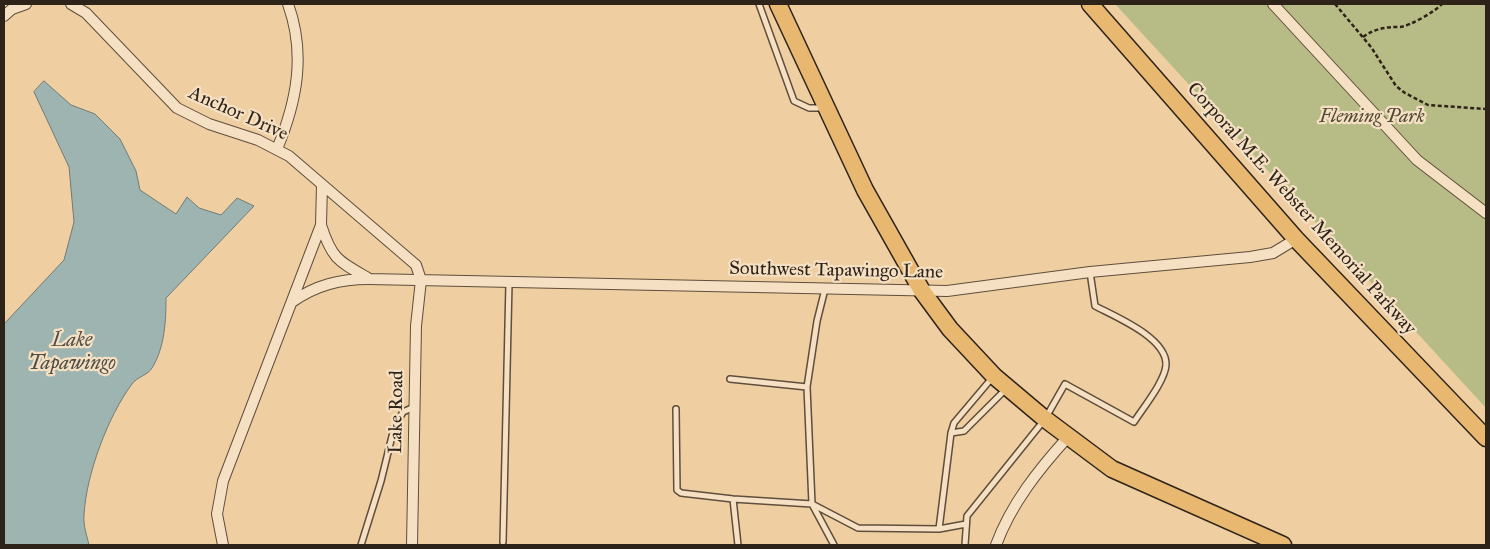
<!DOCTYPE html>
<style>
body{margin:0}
#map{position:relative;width:1490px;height:549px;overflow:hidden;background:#efcfa2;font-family:"IM FELL Great Primer",serif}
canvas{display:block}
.frame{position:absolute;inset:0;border:5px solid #2e2319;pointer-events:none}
</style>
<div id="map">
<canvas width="1490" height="549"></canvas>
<div class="frame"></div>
</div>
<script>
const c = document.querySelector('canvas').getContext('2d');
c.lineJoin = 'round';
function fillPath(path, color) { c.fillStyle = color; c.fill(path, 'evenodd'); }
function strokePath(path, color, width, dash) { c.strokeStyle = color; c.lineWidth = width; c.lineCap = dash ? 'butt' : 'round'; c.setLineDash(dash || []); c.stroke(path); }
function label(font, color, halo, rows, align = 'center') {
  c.font = font + ' "IM FELL Great Primer",serif'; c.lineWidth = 4.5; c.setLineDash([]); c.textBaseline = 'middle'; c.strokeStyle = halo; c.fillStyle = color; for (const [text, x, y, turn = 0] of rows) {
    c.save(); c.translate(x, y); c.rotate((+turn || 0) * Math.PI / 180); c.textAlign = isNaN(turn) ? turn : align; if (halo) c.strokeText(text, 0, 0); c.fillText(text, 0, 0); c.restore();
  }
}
const green = new Path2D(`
 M1115,4h371v404z`);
const water = new Path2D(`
 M44,81l27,24 24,9 25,25 16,32 4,19 36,24 11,-17 12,11 22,7 16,-17 17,8 -88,92c0,22 -1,49 -14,70 -4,7 -15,9 -20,16 -24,32 -46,91 -48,131 -1,10 3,21 5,30h-85v-221l60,-64 10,-38 -5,-55 -35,-75z`);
const path = new Path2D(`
 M1335,4l36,43 25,39 9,7 23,12 58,4
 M1363,37c13,-9 23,-10 37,-10 10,-1 36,-16 42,-23`);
const lane = new Path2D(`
 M759,4l35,97 15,7h15
 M730,379l77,8 10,-66 8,-32
 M676,409l1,81 4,3 52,6 79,5 -5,-117
 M951,433l13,-2 42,-42
 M733,499l5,46
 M812,504l46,24 81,1
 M812,504l22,41
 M966,524l-27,5 12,-96 3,-10 38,-45
 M503,542l6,-259
 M361,545l20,-64 13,-53 9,-16 11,-5
 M965,545l2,-29 78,-97 20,-35 69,38c9,-14 31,-41 32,-57 1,-27 -50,-48 -71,-59l-5,-34`);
const street = new Path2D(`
 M71,4l15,9 91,95 32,16 49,16 31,16 127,109 5,15 -5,46 -4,219
 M1273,4l144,156 69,53
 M4,16l8,-7 14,-5
 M277,149c20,-48 29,-95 11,-145
 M321,225c11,34 17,36 47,53
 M292,302c24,-17 48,-23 77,-23l578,12 143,-19 160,-15 23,-4 23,-14
 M223,545l-6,-31 6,-33 98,-256 1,-40
 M996,545c15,-41 43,-76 72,-108`);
const primary = new Path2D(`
 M778,4l87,186 57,101 28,38 44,47 51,43 67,50 171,76
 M1090,4l206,235 190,199`);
const streetNames = [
 ["Anchor Drive",238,114,24],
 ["Corporal M.E. Webster Memorial Parkway",1301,209,48],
 ["Southwest Tapawingo Lane",836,271,1],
 ["Lake Road",397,412,-89]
];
const parkNames = [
 ["Fleming Park",1372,117]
];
const waterNames = [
 ["Lake",72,341],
 ["Tapawingo",72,364]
];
fillPath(green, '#b7bb86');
fillPath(water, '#9db4b0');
strokePath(water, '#717a74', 1);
strokePath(lane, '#5e4e3b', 8);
strokePath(street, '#5e4e3b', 12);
strokePath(primary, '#2e2319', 19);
strokePath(path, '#2e2319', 2.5, [4, 2.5]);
strokePath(lane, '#f5e0c3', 5);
strokePath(street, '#f5e0c3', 10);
strokePath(primary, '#e8b871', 16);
label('19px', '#2e2319', '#f5e0c3', streetNames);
label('italic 19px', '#504934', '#f5e0c3', parkNames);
label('italic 20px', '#4f4e46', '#f5e0c3', waterNames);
</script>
